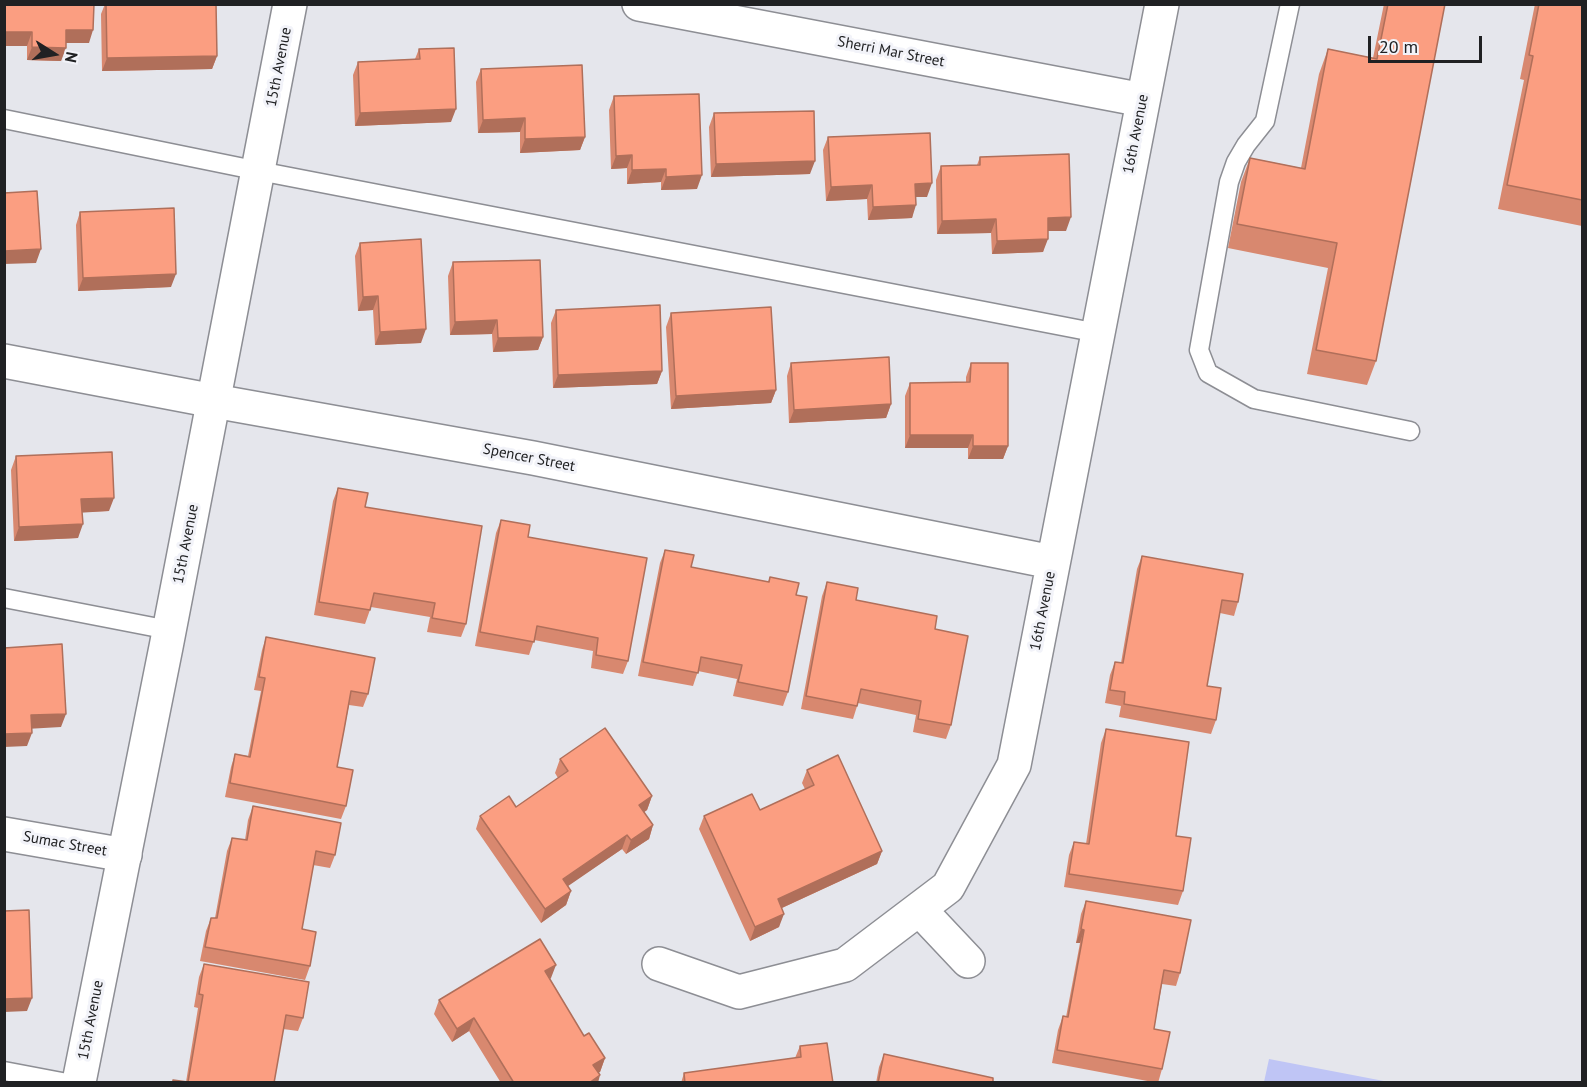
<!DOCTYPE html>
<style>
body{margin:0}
#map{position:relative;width:1587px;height:1087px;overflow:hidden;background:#e5e6ec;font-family:"PT Sans",sans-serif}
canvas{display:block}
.frame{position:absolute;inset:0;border:6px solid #202123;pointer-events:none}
.north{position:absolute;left:24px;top:24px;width:60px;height:60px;-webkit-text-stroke:4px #f2f3f9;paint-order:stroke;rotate:101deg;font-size:16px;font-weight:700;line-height:24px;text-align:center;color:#202123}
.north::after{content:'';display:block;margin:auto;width:21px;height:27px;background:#202123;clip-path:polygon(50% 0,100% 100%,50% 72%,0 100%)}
.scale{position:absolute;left:1368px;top:36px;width:114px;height:27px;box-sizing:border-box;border:3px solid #202123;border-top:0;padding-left:8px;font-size:18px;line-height:21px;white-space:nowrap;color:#202123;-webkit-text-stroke:4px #f2f3f9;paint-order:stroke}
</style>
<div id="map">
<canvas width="1587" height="1087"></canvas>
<div class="frame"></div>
<div class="north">N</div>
<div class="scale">20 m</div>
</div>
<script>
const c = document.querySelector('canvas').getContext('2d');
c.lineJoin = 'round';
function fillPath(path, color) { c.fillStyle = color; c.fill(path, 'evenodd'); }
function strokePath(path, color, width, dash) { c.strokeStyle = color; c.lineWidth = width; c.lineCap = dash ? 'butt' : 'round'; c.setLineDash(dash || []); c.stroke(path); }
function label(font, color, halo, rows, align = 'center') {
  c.font = font + ' "PT Sans",sans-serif'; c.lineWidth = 6; c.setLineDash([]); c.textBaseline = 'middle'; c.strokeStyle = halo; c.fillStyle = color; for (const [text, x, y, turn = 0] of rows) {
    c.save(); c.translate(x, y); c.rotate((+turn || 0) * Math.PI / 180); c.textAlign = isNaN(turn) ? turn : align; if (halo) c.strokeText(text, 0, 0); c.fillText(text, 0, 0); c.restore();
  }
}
const green = new Path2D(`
 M1269,1059l120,23h-125z`);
const service = new Path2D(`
 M1290,4l-25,117 -19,24 -10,17 -7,20 -30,168 9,23 46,26 156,32
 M4,119l255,52 839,162
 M4,598l165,32
 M4,1071l58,11`);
const minor = new Path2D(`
 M639,4l504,96
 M4,361l210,40 319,57 519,104
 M4,834l121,21
 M919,909l49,52
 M659,964l80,28 106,-27 103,-78 66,-122 148,-761`);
const tertiary = new Path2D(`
 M79,1082l87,-435 124,-643`);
const wall = new Path2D(`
 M4,4l85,39h-23l-5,18 -34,-1v-14z
 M105,4h111l1,52 -5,13 -110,2 -1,-57z
 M1384,4h61l-69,357 -9,24 -60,-11 21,-106 -100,-20 13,-66 9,-24 51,10 18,-94 9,-25 45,9z
 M1535,4h47v222l-84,-17 26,-129 -4,-1z
 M419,49l32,73 -96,4 -2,-51 5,-13 57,-3z
 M481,69l104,68 -5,13 -60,3v-21l-42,1 -2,-51z
 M614,96l83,93 -36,1v-8l-34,2v-16l-16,1 -2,-59z
 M714,113l96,61 -99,3 -2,-50z
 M828,137l99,60h-11l-4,21 -44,2 -1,-21 -41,2 -3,-51z
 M980,157l86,74h-18l-5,21 -51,2 -1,-21 -54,1 -1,-54 5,-14 36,-1z
 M80,212l91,75 -93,4 -2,-66z
 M360,243l61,100 -46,2 -2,-35 -15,1 -3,-55z
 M453,262l90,75 -5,13 -45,2 -1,-18 -42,1 -2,-59z
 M556,310l106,61 -5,13 -104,4 -2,-65z
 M671,313l105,77 -5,13 -100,6 -5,-82z
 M791,363l100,41 -5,14 -97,5 -2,-47z
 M971,363l37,83 -5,13h-35v-11h-63v-52l5,-13 56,-1v-5z
 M16,456l93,55 -27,1 -4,26 -64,3 -3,-71z
 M338,488l27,19 101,117 -5,13 -34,-5 3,-15 -59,-10 -6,17 -51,-9 19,-114z
 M501,520l27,17 100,124 -5,13 -32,-6 2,-17 -59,-11 -5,15 -54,-9 21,-113z
 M665,550l26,17 77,15 2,-5 26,18 -8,97 -5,14 -50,-10 4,-17 -39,-8 -5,15 -55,-10 22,-113z
 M1142,556l96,46 -4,14 -14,-3 -13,73 9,34 -5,14 -92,-17 2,-11 -16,-3 5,-28 5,-13 6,1 16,-94z
 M827,582l29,18 79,29 16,96 -5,14 -33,-7 3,-17 -58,-12 -5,16 -52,-10 21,-113z
 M266,637l102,57 -5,13 -14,-2 -12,62 9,39 -5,13 -116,-22 6,-30 4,-13 13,2 13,-65 -7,-1 8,-40z
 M1106,729l70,107 7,55 -5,14 -114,-18 5,-32 5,-13 12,2 15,-101z
 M560,759l92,37 -5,14 -3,2 9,13 -4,14 -23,15 -4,-5 -55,37 4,5 -5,14 -25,18 -65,-94 4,-13 36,-9 42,-29 -3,-5z
 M807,770l75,81 -5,13 -95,44 -3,19 -29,14 -51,-112 5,-13 56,-6 45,-21 -3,-6z
 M253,806l82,49 -5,13 -17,-3 -11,64 8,37 -5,14 -105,-19 6,-30 5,-13h4l12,-67 5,-13 13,2 3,-20z
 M1086,901l94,72 -4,13 -14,-2 -8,45 8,40 -4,14 -106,-20 6,-33 5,-14 3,1 14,-74h-4l5,-29z
 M204,964l99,54 -5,13 -15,-2 -9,54h-102l1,-3 13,2 12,-74 -4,-1 5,-30z
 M551,978l-1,1 34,57 21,22 -5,14h-2v11h-97l-32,-52 -17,11 -18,-28 5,-14z
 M800,1046l33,37h-152l3,-10 111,-15z
 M884,1054l109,29h-117l3,-16z`);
const shadedWall = new Path2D(`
 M66,30h27l-4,13h-28z
 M4,32h28l-5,14h-23z
 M32,47l34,1 -5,13 -34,-1z
 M217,56l-5,13 -110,2 5,-13z
 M456,109l-5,13 -96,4 5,-13z
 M525,118l-5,14 -42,1 5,-13z
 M585,137l-5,13 -60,3 5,-14z
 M632,155l-5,13 -16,1 5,-13z
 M815,161l-5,13 -99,3 5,-13z
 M666,169l-5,13 -34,2 5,-14z
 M702,175l-5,14 -36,1 5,-13z
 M932,183l-5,14h-17l5,-13z
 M872,185l-5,14 -41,2 5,-14z
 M916,205l-4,13 -44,2 5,-13z
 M1071,217l-5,14h-23l5,-13z
 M996,219l-5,14 -54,1 5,-13z
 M1048,239l-5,13 -51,2 5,-13z
 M41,249l-5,14 -32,1v-13z
 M176,274l-5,13 -93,4 5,-13z
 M378,296l-5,14 -15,1 5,-14z
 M497,320l-5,14 -42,1 5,-13z
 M426,329l-5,14 -46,2 5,-13z
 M543,337l-5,13 -45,2 5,-14z
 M662,371l-5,13 -104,4 5,-13z
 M776,390l-5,13 -100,6 5,-13z
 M891,404l-5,14 -97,5 5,-13z
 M910,435h63l-5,13h-63z
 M973,446h35l-5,13h-35z
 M114,498l-5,13 -33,2 5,-14z
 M83,524l-5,14 -64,3 5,-14z
 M66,714l-5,13 -35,2 5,-14z
 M32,733l-5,13 -23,1v-13z
 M652,796l-5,14 -12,9 4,-14z
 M653,825l-4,14 -23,15 5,-14z
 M627,835l-5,14 -64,44 5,-14z
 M882,851l-5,13 -104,48 5,-13z
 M571,891l-5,14 -25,18 4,-14z
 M784,914l-5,13 -29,14 5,-14z
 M1081,929l3,1 -4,13h-4z
 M556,965l-5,13 -11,7 5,-14z
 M32,998l-5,13 -23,1v-13z
 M474,1018l-5,13 -17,11 5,-13z
 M605,1058l-5,14 -11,6 4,-13z
 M600,1075l-2,8h-9z`);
const building = new Path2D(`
 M4,4h90l-1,26h-27v18l-34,-1v-15h-28z
 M106,4h110l1,52 -110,2z
 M1388,4h57l-69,357 -60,-11 21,-107 -100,-19 13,-66 55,11 23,-120 49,10z
 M1539,4h43v196l-75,-15 26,-129 -4,-1z
 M454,48l2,61 -96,4 -2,-51 62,-3 -1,-10z
 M582,65l3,72 -60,2v-21l-42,2 -2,-51z
 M699,94l3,81 -36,2v-8l-34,1v-15l-16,1 -2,-60z
 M814,111l1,50 -99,3 -2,-51z
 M930,133l2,50 -17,1 1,21 -43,2 -1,-22 -41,2 -3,-50z
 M1069,154l2,63 -23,1v21l-51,2 -1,-22 -54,2 -1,-55 39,-1v-8z
 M37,191l4,58 -37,2v-58z
 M174,208l2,66 -93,4 -3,-66z
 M421,239l5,90 -46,3 -2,-36 -15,1 -3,-54z
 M540,260l3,77 -45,1 -1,-18 -42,2 -2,-60z
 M660,305l2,66 -104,4 -2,-65z
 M771,307l5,83 -100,6 -5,-83z
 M889,357l2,47 -97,6 -3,-47z
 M971,363h37v83h-35v-11h-63v-52l60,-1z
 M112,452l2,46 -33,1 2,25 -64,3 -3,-71z
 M338,488l30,5 -3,14 117,19 -16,98 -34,-6 3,-15 -61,-10 -4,17 -51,-8z
 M501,520l29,5 -2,12 119,21 -19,103 -32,-6 2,-17 -61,-12 -3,16 -54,-10z
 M665,550l29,5 -3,12 78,15 1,-5 29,6 -3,12 11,2 -19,95 -50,-10 4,-17 -41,-8 -3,16 -55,-11z
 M1142,556l101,18 -5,28 -16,-2 -15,86 14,2 -5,32 -92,-16 1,-12 -15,-2 5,-28 8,1z
 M827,582l31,6 -2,12 81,16 -2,13 33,7 -17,89 -33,-6 3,-18 -60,-12 -4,17 -51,-10z
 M266,637l109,21 -7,36 -17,-3 -7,39 -7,37 16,3 -7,36 -116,-23 5,-29 15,3 15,-79 -6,-1z
 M62,644l4,70 -35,1 1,18 -28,1v-86z
 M605,728l47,68 -13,9 14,20 -22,15 -4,-5 -64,44 8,12 -26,18 -65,-93 29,-20 7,11 52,-36 -8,-12z
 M1106,729l83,13 -13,94 15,2 -8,53 -114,-17 5,-32 15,2z
 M838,755l44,96 -104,48 6,15 -29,13 -51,-111 48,-22 8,16 54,-25 -7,-15z
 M253,806l88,17 -6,32 -19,-4 -14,78 14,3 -6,34 -105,-19 6,-29h6l15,-80 15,2z
 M1086,901l105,19 -11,53 -16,-3 -4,22 -6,37 16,3 -8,37 -105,-19 6,-34 5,1 16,-87 -3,-1z
 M29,910l3,88 -28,1v-88z
 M540,939l16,26 -11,6 39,65 5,-3 16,25 -12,7 7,10 -11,8h-75l-40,-65 -17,11 -18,-29z
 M204,964l105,18 -6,36 -17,-3 -12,68h-101v-3l15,2 15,-87 -4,-1z
 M827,1043l6,40h-148l-1,-10 117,-16 -1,-11z
 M884,1054l109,24v5h-115z`);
const streetNames = [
 ["Sherri Mar Street",891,52,11],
 ["15th Avenue",279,67,-79],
 ["16th Avenue",1136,134,-79],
 ["Spencer Street",529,458,11],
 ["15th Avenue",186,544,-79],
 ["16th Avenue",1043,611,-79],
 ["Sumac Street",65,844,10],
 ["15th Avenue",91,1020,-79]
];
fillPath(green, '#bfc5f5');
strokePath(service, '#8d8e94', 21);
strokePath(minor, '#8d8e94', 36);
strokePath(tertiary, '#8d8e94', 36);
strokePath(service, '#fff', 18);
strokePath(minor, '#fff', 33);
strokePath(tertiary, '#fff', 33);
fillPath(wall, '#d8886f');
fillPath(shadedWall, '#b06f5a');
fillPath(building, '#fb9e81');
strokePath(building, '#b06f5a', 1.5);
label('15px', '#202123', '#f2f3f9', streetNames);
</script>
